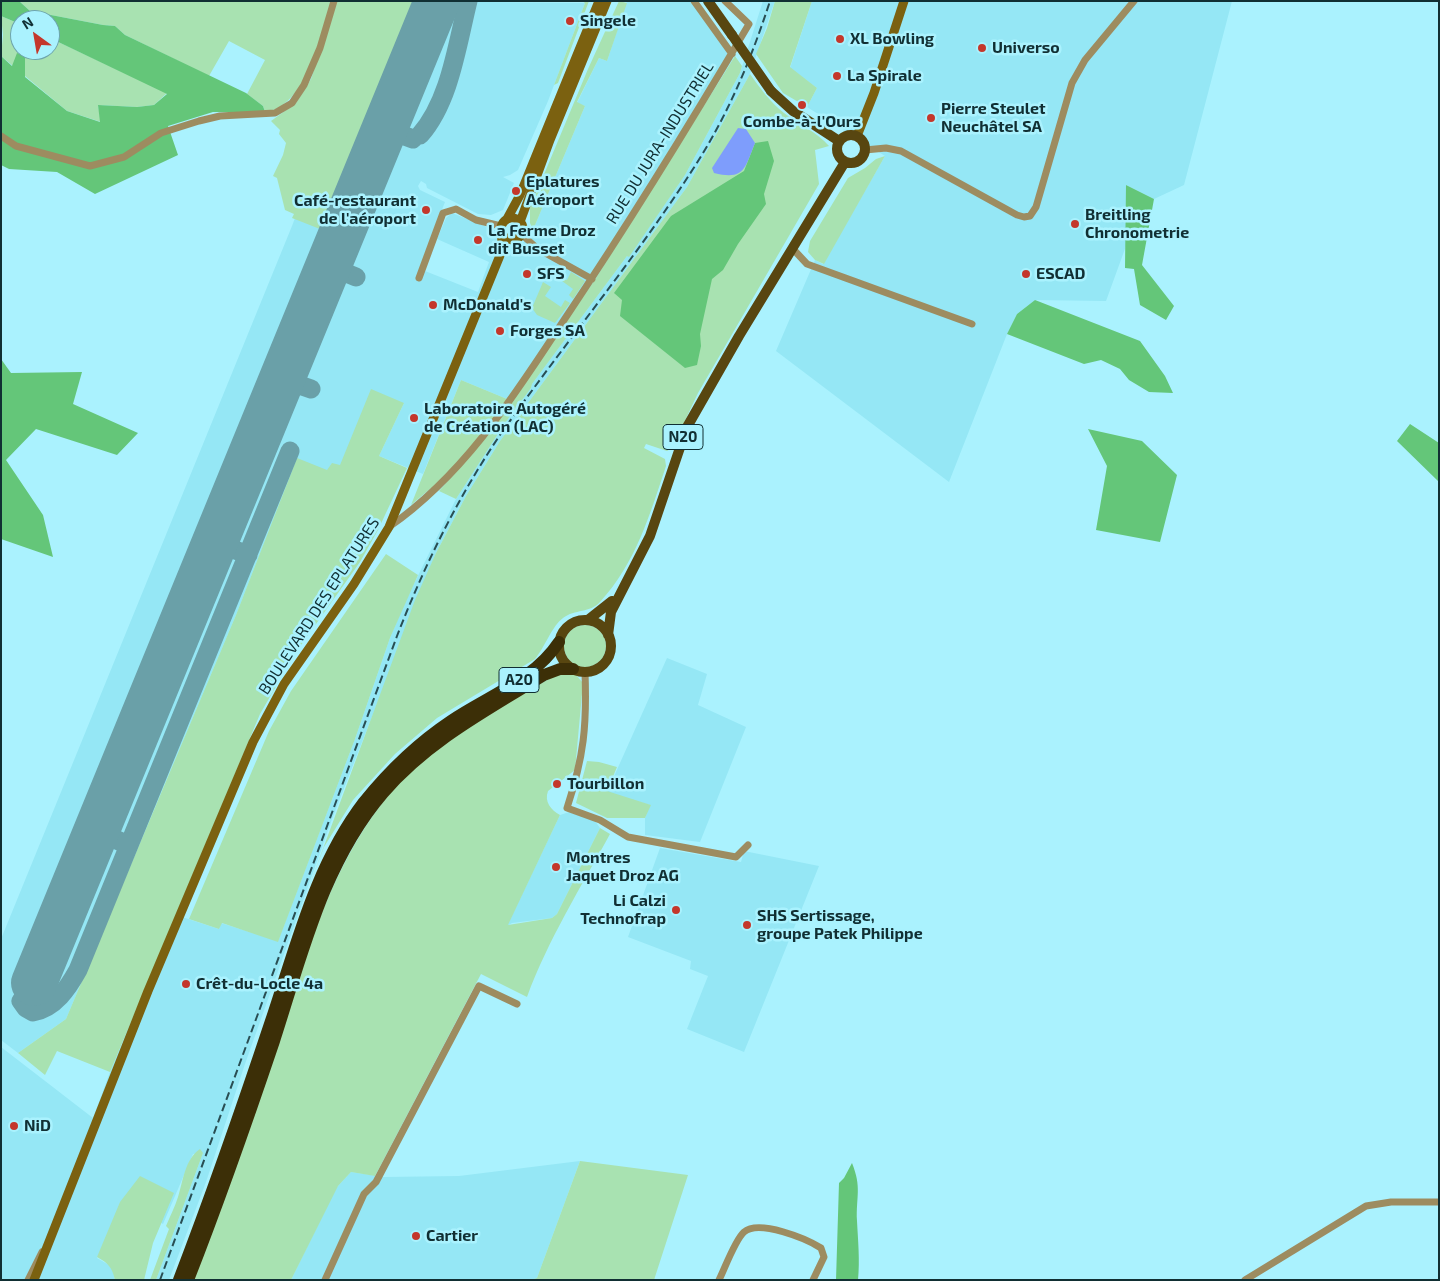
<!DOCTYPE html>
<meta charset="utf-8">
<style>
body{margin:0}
#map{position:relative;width:1440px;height:1281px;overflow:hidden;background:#aaf2fe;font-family:"Exo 2",sans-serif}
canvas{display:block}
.frame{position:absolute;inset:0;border:2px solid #112f33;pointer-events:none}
.north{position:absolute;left:10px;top:10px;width:50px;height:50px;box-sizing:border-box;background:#aaf2fe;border:1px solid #6da4ad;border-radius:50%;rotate:328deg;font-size:14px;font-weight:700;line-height:20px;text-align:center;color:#112f33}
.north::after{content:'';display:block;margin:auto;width:18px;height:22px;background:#c4372b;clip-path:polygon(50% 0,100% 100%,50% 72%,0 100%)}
</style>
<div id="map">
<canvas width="1440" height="1281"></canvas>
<div class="frame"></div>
<div class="north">N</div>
</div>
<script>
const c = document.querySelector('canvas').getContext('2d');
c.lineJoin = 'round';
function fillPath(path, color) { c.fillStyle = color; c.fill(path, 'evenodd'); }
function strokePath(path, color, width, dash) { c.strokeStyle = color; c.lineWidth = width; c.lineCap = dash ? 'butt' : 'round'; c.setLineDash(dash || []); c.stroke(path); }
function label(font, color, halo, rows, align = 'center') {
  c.font = font + ' "Exo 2",sans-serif'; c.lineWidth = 5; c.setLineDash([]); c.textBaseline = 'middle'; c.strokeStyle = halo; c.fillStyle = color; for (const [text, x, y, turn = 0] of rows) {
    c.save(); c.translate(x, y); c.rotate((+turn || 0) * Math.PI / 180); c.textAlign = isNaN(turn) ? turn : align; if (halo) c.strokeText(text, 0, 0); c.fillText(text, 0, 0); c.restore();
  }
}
const built = new Path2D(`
 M378,1l207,2 -37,98 -30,69 -8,5 -7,2 11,6 -11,27 -12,5 -13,-1 -51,-26 -1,-4 -5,-3 -3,5 2,4 25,12 -21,53 1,16 53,21 11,-30 -52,-23 9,-21 6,-5 43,17 3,11 21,7 14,-18 52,-124 -8,-3 22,-45 8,3 20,-60h69l40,53 -140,224 -84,123 -51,-21 -38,94 -44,-18 25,-53 -64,63 -13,5 -30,-12 -61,156 -170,404 -48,34 -17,-13v-101l291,-713z
 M763,1h12l-25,73 -63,113 -187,254 -34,55 -30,57 -104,266 -87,245 -39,118 -37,98h-13l47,-127 -10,1 -30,70 -39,-25 -27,59 12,7 4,5 2,10h-114v-233l92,71 17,-46 66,-157 43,14 2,-6 57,18 77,-202 35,-101 16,-38 50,-101 49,-76 26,-35 1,-4 95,-128h2l56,-81 55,-102z
 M812,1h420l-48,184 -30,14 -28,-14v61l-20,55 -71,-1 -18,14 -10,20 -58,148 -173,-131 39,-91 8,4 62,-108 -78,-49 10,-19 -27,-20z
 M667,658l40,16 -9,31 48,22 -46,115 -55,-7v-17l5,-13 -43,-13z
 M569,812l26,9 5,7 -43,86 -5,4 -40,5 -5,3 53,-111z
 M660,848l81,14 3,-11 75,15 -75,186 -57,-23 21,-53 -18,-7 1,-8 -63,-24z
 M580,1161l-43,117 -6,2h-240l45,-92 15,-16 33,5 75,-1z`);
const green = new Path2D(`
 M19,1h313c-11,34 -26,106 -67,111l-2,-6 -16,-12 18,-34 -36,-19 -20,35 -84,-41 -10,-9 -12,-1 -73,-14z
 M337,1h83l-95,230 -33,-13 2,-4 -9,-4 -8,-32 -4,-2 10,-21 3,-12 -7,-9 1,-4 -9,-9 25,-18 15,-24z
 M582,1h7l-31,82 -4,2 31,-82z
 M619,1l8,2 -20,58 -8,-3 -22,44 8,4 -52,124 -3,-7v-15l58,-139z
 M775,1h37l-22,66 27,21 -10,19 -24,-14 -27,-39 11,-26z
 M1,16l19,8v26h30v-12l117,55 -13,12 -17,2 -39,-2 3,17 -34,-11 -66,-55 2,-21z
 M735,56l7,10 -2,7 -55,102 -56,82 -2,-1 -95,128 -1,4 -26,35 -49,76 -17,-8 52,-59 21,-31 84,-123z
 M750,74c10,14 20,28 34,39 14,11 33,19 45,33l-14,4 4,34 -121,209 -26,55 -5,3 -21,-7 -2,4 21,11 1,7c-16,48 -30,97 -66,136 -10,11 -25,7 -37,16 -11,8 -18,29 -28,41l-98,59 -42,36 -42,46 -29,47 -17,45 108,-292 21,-47 30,-57 34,-55 187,-254z
 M885,156l-61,108 -9,-4 -7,-8 2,-11 38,-63 17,-10 11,-9z
 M571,272l14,9 -12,18 -4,-4 4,-6 -11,-8 1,-2 4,1z
 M543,282l8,5 -6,9 16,11 4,-7 5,3 -15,20 -18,-8 -5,-7z
 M461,380l46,19 -31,43 -43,46h-2l-20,17z
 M371,389l33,14 -25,53 28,12 -29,62 -18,32 -83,117 1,4 -18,31 -150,358 -53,-21 -12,24 -27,-22 48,-34 170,-404 61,-157 30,12 5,-7 8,2z
 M386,554l32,21 -28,63 -35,101 -77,203 -56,-19 -3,6 -30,-10 80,-188 22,-40z
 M564 646a21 21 0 1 1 42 0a21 21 0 1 1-42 0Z
 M564,674l12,1 7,8 -8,87 -27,21c-4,11 3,19 12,24l-52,110 44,-7 5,-4 43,-86 10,6c-29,53 -62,106 -83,163l-46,-23 -106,202 -24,-4 -13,14 -47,94h-97c28,-81 56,-162 84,-243 32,-91 58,-190 128,-261 41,-42 99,-71 150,-101z
 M587,761l12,1 18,5 -10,24 44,14 -6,13h-38l-31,-15z
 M200,1149l3,4 -47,127h-6l19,-51 -3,-3c4,-10 9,-19 12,-29 5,-16 7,-38 22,-48z
 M580,1161l108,14 -34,105h-123l6,-2z
 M140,1176l34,17 -21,50 -9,37h-29c-3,-13 -7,-17 -18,-23l23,-55z`);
const forest = new Path2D(`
 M1,1h18l11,10 73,14 12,1 10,9 121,58 17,13 2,6h-52l-45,14 10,29 -83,39 -38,-22 -48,-3 -8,-4v-109l11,10 5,-13 8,3v21l42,34 33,11 -2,-17 39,2 17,-2 13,-11 -117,-56v-18h-30v4l-19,-8z
 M768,141l6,20 -10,33 2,10 -28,40 -15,26 -11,9 -12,55 1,12 -4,19 -12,3 -65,-52 2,-16 -8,-7 57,-77 73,-45 11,-28z
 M1126,185l28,14 -12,66 32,41 -8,14 -26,-15 -6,-36 -9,-1z
 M1035,300l105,41 25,35 8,17 -24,-1 -20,-12 -9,-11 -19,-9 -17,4 -77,-30 10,-20z
 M1,359l10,14 71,-1 -9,32 65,29 -21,22 -81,-26 -30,31 37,55 10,42 -52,-18z
 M1410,424l29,19v39l-42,-41z
 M1088,429l54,12 35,34 -17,67 -64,-12 11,-64z
 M852,1163c10,25 4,33 5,58 1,20 3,39 1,59h-22l3,-97 5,-5z`);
const water = new Path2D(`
 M738,128l8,1 9,14c-10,24 -10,38 -41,30l-2,-5z`);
const taxiway = new Path2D(`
 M386,129l27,10
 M420,135c30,-34 37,-90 48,-134
 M329,266l27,11
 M282,379l29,10
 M215,542l33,13
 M97,831l31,14
 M34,983l-13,18 5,7 7,4c22,-4 35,-24 45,-42l212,-519`);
const runway = new Path2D(`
 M34,983l403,-982`);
const minor = new Path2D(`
 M694,1l38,53
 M1,136l15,10 74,20 34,-9 37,-24 38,-12 21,-5 55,-3 17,-10 12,-18 16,-37 14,-47
 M865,150l21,-2 15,3 116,64 7,2 6,-1 6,-9 36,-124 13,-23 49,-59
 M521,234l17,15 54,30
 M793,249l14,15 165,60
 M419,278l24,-65 13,-4 20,11 25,6
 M389,527c76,-53 125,-131 175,-207 65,-97 126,-196 185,-296l-24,-23
 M585,672c2,54 -1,84 -18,136l33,12 28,17 108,20 12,-12
 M28,1280l14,-28
 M325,1280l39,-86 12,-12 103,-196 38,18
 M719,1280c6,-12 16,-40 25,-48 15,-13 63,7 77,16l3,9 -11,23
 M1245,1280l121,-74 25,-4h48`);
const secondary = new Path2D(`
 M857,136l17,-43 30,-92
 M501 229a11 11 0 1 1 22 0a11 11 0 1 1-22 0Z
 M507,219l13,-24 79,-194
 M520,222l30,-82 57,-139
 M34,1280l114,-289 105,-249 31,-58 70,-100 35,-57 112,-274 1,-18`);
const primary = new Path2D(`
 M708,1l24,34
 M771,91l22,20 46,30
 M837 149a14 14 0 1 1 28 0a14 14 0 1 1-28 0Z
 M588,620l24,-19
 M559 646a26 26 0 1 1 52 0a26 26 0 1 1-52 0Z
 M608,635l3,-23 39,-76 37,-109 52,-91 106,-174`);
const motorway = new Path2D(`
 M179,1280c33,-86 63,-172 92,-259 25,-74 44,-155 93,-219 25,-31 54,-59 87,-81 37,-25 83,-41 108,-79
 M188,1280c31,-79 59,-159 86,-239 28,-86 49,-178 109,-248 45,-52 104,-83 161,-118l16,-6h13`);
const rail = new Path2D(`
 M160,1280l237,-644c27,-70 61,-139 103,-201 63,-90 134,-174 193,-266 34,-52 58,-109 77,-168`);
const primaryBridge = new Path2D(`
 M732,35l39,56`);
const markers = [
 [570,21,5,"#c4372b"],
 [840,39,5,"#c4372b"],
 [982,48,5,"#c4372b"],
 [837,76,5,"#c4372b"],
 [802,105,5,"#c4372b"],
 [931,118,5,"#c4372b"],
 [516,191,5,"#c4372b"],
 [426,210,5,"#c4372b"],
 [1075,224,5,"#c4372b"],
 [478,240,5,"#c4372b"],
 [527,274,5,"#c4372b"],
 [1026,274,5,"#c4372b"],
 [433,305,5,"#c4372b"],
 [500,331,5,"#c4372b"],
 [414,418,5,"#c4372b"],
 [557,784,5,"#c4372b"],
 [556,867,5,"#c4372b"],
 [676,910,5,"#c4372b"],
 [747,925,5,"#c4372b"],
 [186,984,5,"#c4372b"],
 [14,1126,5,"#c4372b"],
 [416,1236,5,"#c4372b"]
];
const shields = [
 [683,437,40],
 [519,680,40]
];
const shieldNames = [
 ["N20",683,437],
 ["A20",519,680]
];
const poiNames = [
 ["Singele",580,21],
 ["XL Bowling",850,39],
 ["Universo",992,48],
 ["La Spirale",847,76],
 ["Pierre Steulet",941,109],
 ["Neuchâtel SA",941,127],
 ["Combe-à-l'Ours",802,122,"center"],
 ["Eplatures",526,182],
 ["Aéroport",526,200],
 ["Café-restaurant",416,201,"right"],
 ["de l'aéroport",416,219,"right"],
 ["Breitling",1085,215],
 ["Chronometrie",1085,233],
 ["La Ferme Droz",488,231],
 ["dit Busset",488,249],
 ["SFS",537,274],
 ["ESCAD",1036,274],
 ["McDonald's",443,305],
 ["Forges SA",510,331],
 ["Laboratoire Autogéré",424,409],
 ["de Création (LAC)",424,427],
 ["Tourbillon",567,784],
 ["Montres",566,858],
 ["Jaquet Droz AG",566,876],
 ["Li Calzi",666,901,"right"],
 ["Technofrap",666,919,"right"],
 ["SHS Sertissage,",757,916],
 ["groupe Patek Philippe",757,934],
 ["Crêt-du-Locle 4a",196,984],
 ["NiD",24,1126],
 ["Cartier",426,1236]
];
const streetNames = [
 ["RUE DU JURA-INDUSTRIEL",660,143,-58],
 ["BOULEVARD DES EPLATURES",319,606,-57]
];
fillPath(built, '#95e7f5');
fillPath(green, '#a8e2b1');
fillPath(forest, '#64c679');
fillPath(water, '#7e9dfc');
strokePath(taxiway, '#6aa0a8', 19);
strokePath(runway, '#6aa0a8', 46);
strokePath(minor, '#9d8c60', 7);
strokePath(secondary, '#7b6110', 9);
strokePath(primary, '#584610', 10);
strokePath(motorway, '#3c2f07', 12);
strokePath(rail, '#294e53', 2, [8, 4]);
strokePath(primaryBridge, '#584610', 10);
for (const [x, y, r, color] of markers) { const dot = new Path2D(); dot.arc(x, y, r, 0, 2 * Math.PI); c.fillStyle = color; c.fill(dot); strokePath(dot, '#aaf2fe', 2); }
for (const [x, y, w] of shields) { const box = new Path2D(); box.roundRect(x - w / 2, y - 12.5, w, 25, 4); c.fillStyle = '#aaf2fe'; c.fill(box); strokePath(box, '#112f33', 1); }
label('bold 15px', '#112f33', null, shieldNames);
label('bold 16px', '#112f33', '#aaf2fe', poiNames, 'left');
label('16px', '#112f33', '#aaf2fe', streetNames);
</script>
